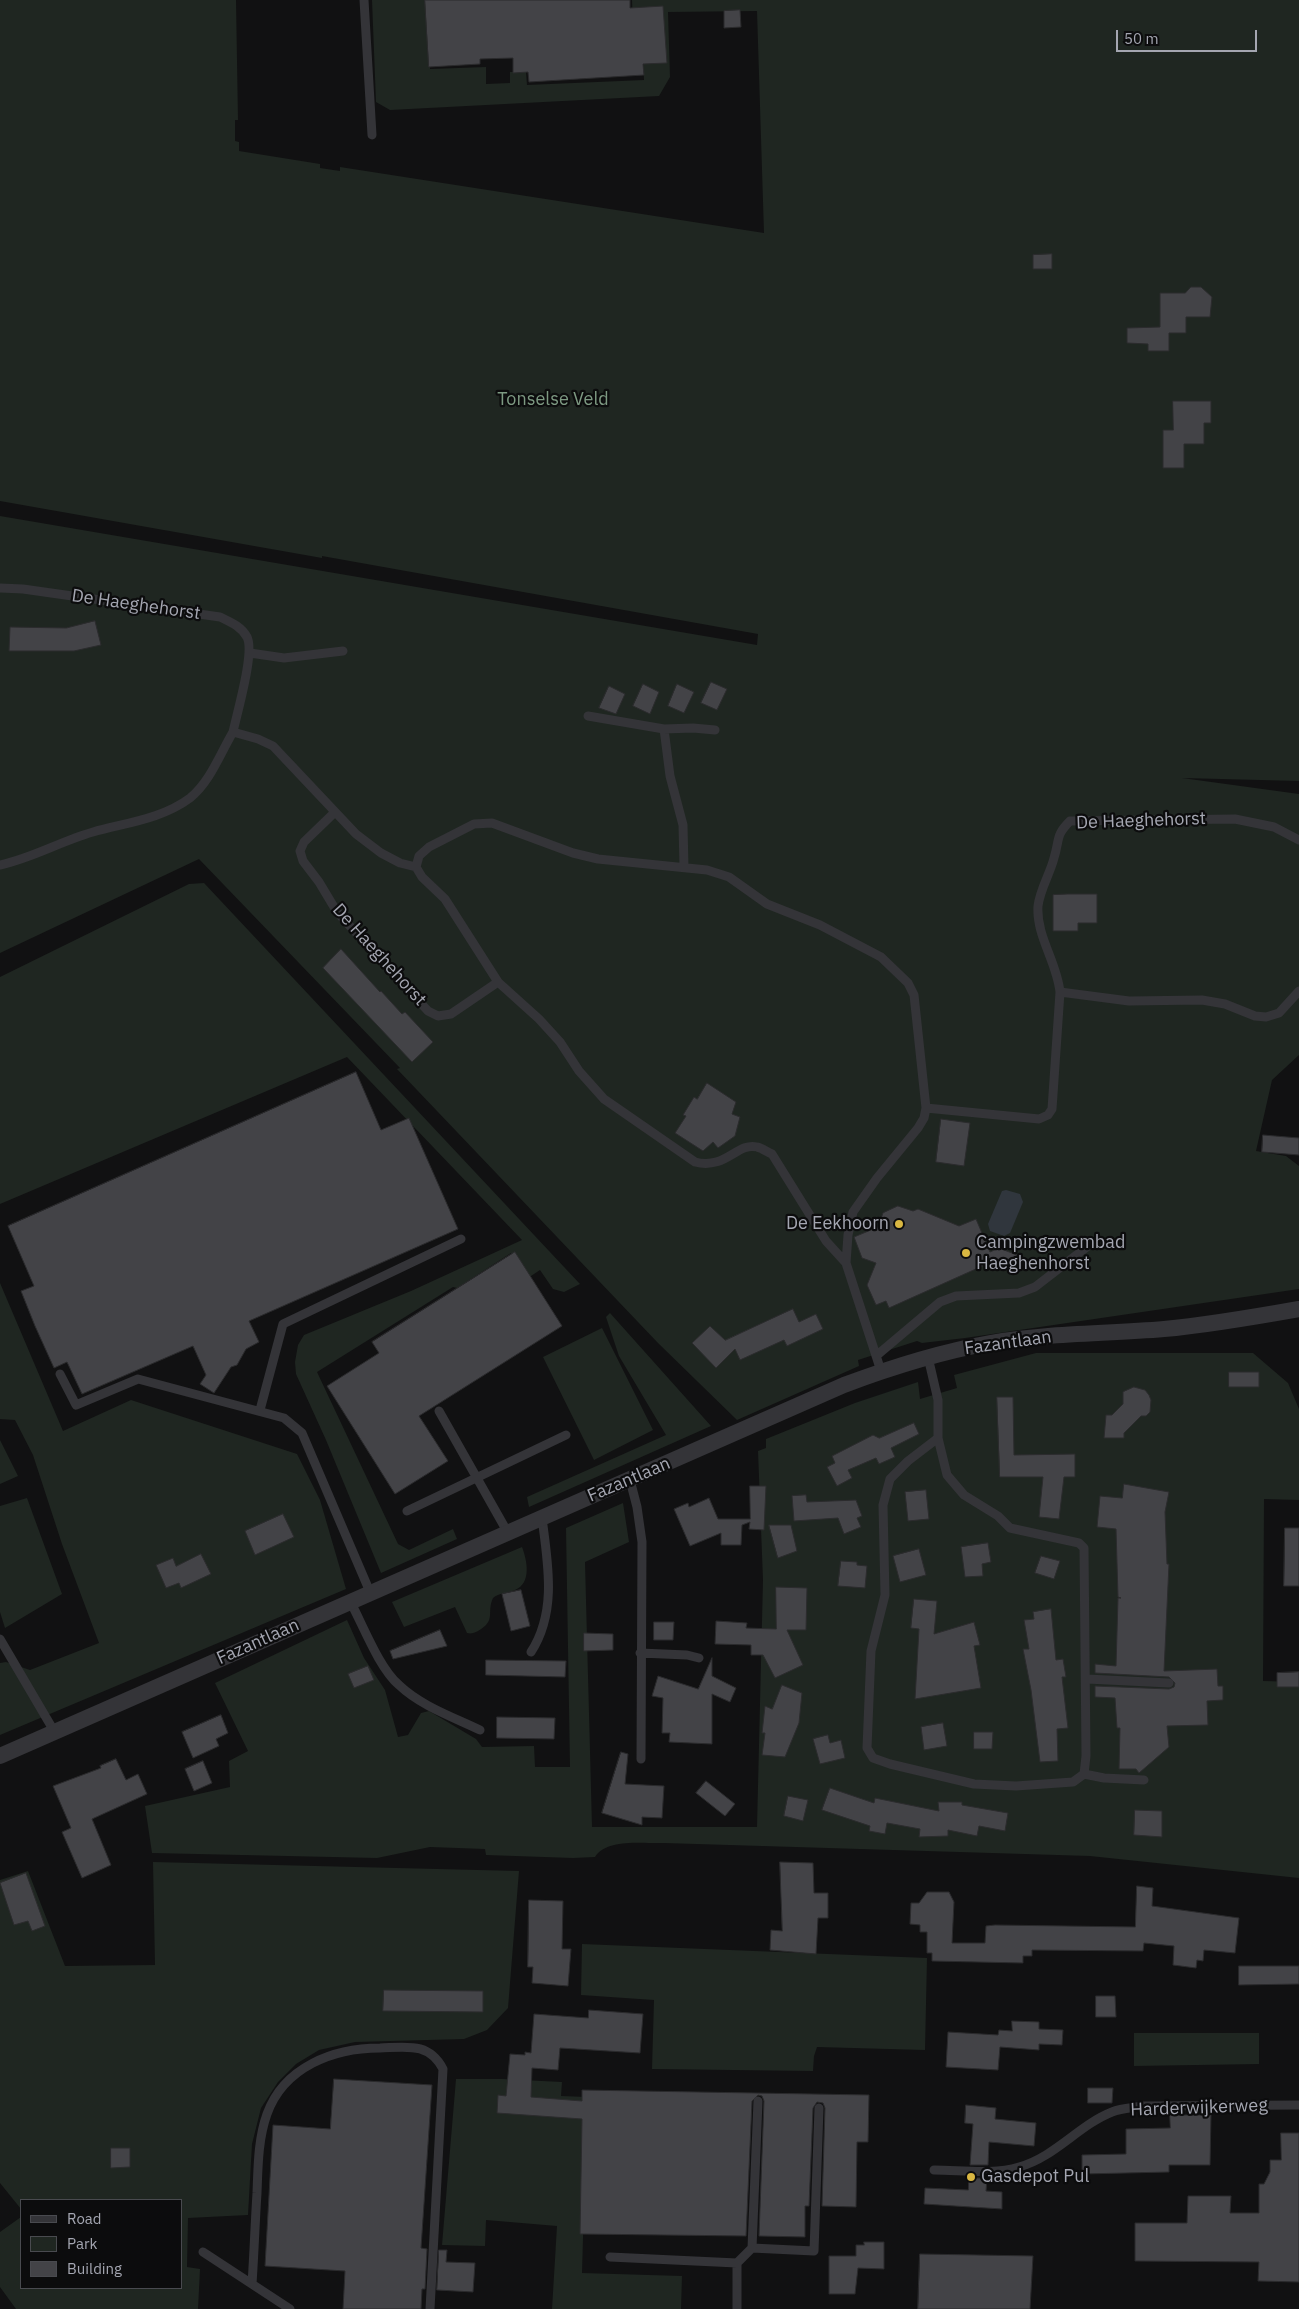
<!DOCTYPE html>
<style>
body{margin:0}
#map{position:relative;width:1299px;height:2309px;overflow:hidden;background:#111112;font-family:"IBM Plex Sans",sans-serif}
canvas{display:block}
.legend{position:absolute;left:20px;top:2199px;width:162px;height:90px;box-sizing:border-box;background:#0c0c0d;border:1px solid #494a4f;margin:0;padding:6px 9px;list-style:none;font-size:15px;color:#a4a6b1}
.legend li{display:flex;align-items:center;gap:10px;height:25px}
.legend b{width:25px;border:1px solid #494a4f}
.scale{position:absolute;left:1116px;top:30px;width:141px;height:22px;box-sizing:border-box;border:2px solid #a4a6b1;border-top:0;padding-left:6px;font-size:15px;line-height:18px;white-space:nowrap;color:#a4a6b1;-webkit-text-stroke:4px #0c0c0d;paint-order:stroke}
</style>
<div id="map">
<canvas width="1299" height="2309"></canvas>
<ul class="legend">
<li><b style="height:6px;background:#343438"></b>Road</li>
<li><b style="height:14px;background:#1f2621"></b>Park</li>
<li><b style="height:14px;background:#434347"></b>Building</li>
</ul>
<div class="scale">50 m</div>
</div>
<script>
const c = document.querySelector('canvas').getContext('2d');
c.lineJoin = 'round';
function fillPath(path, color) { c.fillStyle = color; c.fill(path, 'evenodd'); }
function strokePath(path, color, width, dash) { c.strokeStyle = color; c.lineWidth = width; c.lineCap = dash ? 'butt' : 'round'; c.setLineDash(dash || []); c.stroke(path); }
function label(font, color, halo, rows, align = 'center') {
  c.font = font + ' "IBM Plex Sans",sans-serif'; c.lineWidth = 4.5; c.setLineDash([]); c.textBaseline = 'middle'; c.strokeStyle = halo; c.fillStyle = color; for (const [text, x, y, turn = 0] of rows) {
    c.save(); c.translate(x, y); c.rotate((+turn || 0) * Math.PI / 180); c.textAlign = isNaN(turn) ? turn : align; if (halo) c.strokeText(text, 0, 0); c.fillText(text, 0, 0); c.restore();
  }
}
const green = new Path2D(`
 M0,0h236l2,120h-3v21l4,1v9l81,13v4l20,3v-4l424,66 -7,-222 -89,1 2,65 -11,19 -269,14 -14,-8 -4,-102h55l3,69 56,-2v17l24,-1v-11h16l1,13 117,-5 -1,-26h-9l-2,-54h667v781l-117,-3 117,16v261l-27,25 -16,71 30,5 13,10v123l-334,49 -43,5 -5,-2 -59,19 1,6 -122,54 -79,-77 -261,-274 3,-1 -201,-209 -199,94v-437l757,129 1,-11 -436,-78v2l-322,-57z
 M204,883l376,401 -16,8 -11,-3 -13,-19 -12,8 -17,-25 -54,35 -4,-1 -136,85 81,172 11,6 44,-21 4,10 -76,34 -55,-133 -30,-66 -1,-12 3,-17 6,-10 107,-44 111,-51 -175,-183 -347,147v-227l189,-93z
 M0,1283l63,148 68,-31 166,54 23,46 26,89 -346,146v-72l6,-1 24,8 69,-27 -37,-99 -29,-89 -18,-35 -15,-1z
 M610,1313l101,113 -182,81 -2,-10 139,-62 -47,-79 -13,-39z
 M602,1328l51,102 -59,30 -51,-103z
 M1036,1353h217l35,30 11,26v91l-35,-1 -1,182 36,1v196l-209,-22 -426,-13c-20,1 -57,-5 -69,14l-22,1 -87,-3 -1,-6 -55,-2 -53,11 -225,-5 -7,-47 85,-19 -1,-26 19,-10 -33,-68 132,-63 17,38 21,32 13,47 10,-2 13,-22 8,-2 47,28 6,8 52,-1 1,21h35l-4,-239 57,-25 6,39 -44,20 7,265h165l6,-247 -5,-129 8,-3v-9l89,-36 63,-21 2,17 37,-11 -3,-13z
 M0,1440l18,36 -18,8z
 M27,1498l35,96 -57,34 -5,-16v-106z
 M522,1547c5,13 10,36 -7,43 -7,3 -16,3 -22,8 -7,15 4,22 -15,33 -4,2 -7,3 -11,2l-12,-26 -51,20 -12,-25z
 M153,1862l366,9 -11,137 -21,22 -23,9 -109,3 -36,8 -23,14 -18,18 -17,26 -9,36 -4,71 -60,3 -1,49 13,2 -2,40h-182l-16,-22v-55l21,-15v71h160v-88h-160v9l-21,-26v-303l28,-9 37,95 90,-1z
 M582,1944l345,14 -2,92 -108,-3 -3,9 -1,15 -161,-2 2,-69 -73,-5z
 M1134,2033h125v31l-125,2z
 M456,2079h46l60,3 -1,14 26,1 -5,176 100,3 -1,33h-129l5,-83 -71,-6 -1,26 -43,-1z`);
const water = new Path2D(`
 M1006,1190l14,4 3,8 -13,31 -6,3 -14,-5 -2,-7 14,-33z`);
const building = new Path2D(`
 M425,0h205v8l33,-2 4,57 -24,1 1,11 -115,7 -1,-10 -15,1v-15l-33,1v5l-51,3z
 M740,10l1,17 -17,1v-17z
 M1052,254v15h-19v-14z
 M1191,287h10l11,10 -2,20h-24v16h-17v18h-21v-7l-21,-1v-15l33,-1v-34h25z
 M1173,401h38v22h-7v21h-20v24h-21v-38h10z
 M95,621l6,24 -27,6h-65l1,-24 56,1z
 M711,682l16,7 -10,21 -16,-7z
 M643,684l16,8 -9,22 -17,-8z
 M677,684l17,8 -10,21 -16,-7z
 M609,686l16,8 -9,20 -17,-6z
 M1068,894h29v29h-19v8h-25v-36z
 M341,949l39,43 1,-1 21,23 3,-2 28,30 -21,20 -89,-94z
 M356,1072l25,58 28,-12 49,111 -209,92 10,21 -13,7 -9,16 -6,2 -17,26 -14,-9 6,-9 -13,-29 -111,48 -15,-32 -13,6 -19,-42 -14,-35 13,-5 -26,-60z
 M707,1083l29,19 -4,12 8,3 -5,19 -17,12 -5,-6 -10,9 -28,-18 11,-17 -3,-1 11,-18 3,2z
 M941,1119l29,4 -6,43 -28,-4z
 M1263,1135l36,3v17l-37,-3z
 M898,1206l15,5 5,-2 41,17 17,-7 14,33 9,-4 18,7 -6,14 -15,-6 -9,1 -98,44 -3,-7 -10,4 -9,-20 9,-22 -14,-5 -8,-21 24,-10 5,-14z
 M515,1252l47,74 -143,90 29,45 -53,33 -68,-108 52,-33 -7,-11z
 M793,1309l6,13 17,-8 7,15 -36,17 -3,-6 -44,20 -5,-11 -19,19 -24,-25 18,-17 15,14z
 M1229,1372h30v15h-30z
 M1134,1387l11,3 4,5 2,5 -1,12 -4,4h-5l-17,17v5h-20l2,-23h6l11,-11v-12z
 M997,1397h16l1,58 61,-1v23h-11l-5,42 -20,-2 4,-40h-43z
 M914,1423l5,11 -28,14 4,9 -16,7 -3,-6 -28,12 4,8 -15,8 -10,-19 8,-4 -3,-7 41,-21 6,3z
 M1124,1484l45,8 -4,20 2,52h2l-5,107 53,-2 1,17h5v14l-16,1 1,24 -41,1 2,21 -30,26 -3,-4h-17l1,-41h-3l-2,-30 -20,-1v-11l74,3 5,-2 1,-4 -6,-6 -74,-4v-9l21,2 2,-68h3l-3,-1 -2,-68 -19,-2 3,-31 22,2z
 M750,1486h16l-2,44 -15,-1 1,-7 -8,3 -1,20h-20v-12l-31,13 -16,-37 14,-6 1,4 20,-9 9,21h32z
 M926,1490l3,29 -21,2 -3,-29z
 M806,1495l1,7 49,-2 6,16 -5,2 4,9 -17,7 -6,-16 -44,3 -2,-25z
 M283,1514l11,23 -39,18 -10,-24z
 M769,1525h22l6,26 -19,7z
 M1285,1528h14v58h-15z
 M988,1543l3,19 -9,2 1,12 -18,1 -4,-30z
 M919,1549l7,26 -26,7 -7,-26z
 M201,1554l10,20 -30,14 -2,-5 -13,5 -10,-23 17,-7 3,8z
 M1041,1556l19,5 -6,18 -19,-6z
 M841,1561l16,1v3l10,1 -2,22 -27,-2z
 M776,1587l31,1 -1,42h-19l16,35 -28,13 -12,-23h-12v-10l-36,-1 1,-23 31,2 -1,5 30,1z
 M521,1590l9,36 -19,5 -9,-37z
 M914,1599l23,2 -3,33 40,-12 6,23 -6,1 7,42 -66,11 4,-70 -8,-1z
 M1051,1609l5,51 7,-1 3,18h-4l6,51 -11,1 1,32 -18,1 -9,-72 -8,-41h6l-5,-29 10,-1 -1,-7z
 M654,1622h20l-1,18h-19z
 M440,1630l7,16 -54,13 -3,-8z
 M584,1633l29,1v16l-29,1z
 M712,1658v18l24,12 -6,14 -18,-8v50l-43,-2 1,-9h-8l1,-35 -11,-2 6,-20 40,13z
 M486,1660l80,1 -1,16 -79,-2z
 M368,1666l6,14 -20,8 -6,-14z
 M1299,1672v15h-22v-14z
 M782,1685l20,8 -3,30 -14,34 -23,-2 3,-22h-3l3,-27 7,3z
 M221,1715l7,18 -12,6 3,7 -26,12 -11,-26z
 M497,1717l58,1 -1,21 -57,-1z
 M943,1723l4,23 -23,4 -3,-23z
 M974,1732h19l-1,17h-18z
 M828,1735l2,8 11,-3 4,18 -25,6 -7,-25z
 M621,1752l7,2 -3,30 39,2 -2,32 -20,-1v8l-40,-12z
 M116,1759l10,21 12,-6 9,20 -55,25 19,46 -29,13 -20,-46 9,-4 -18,-42 48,-18 -1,-2z
 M203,1761l9,22 -18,8 -9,-22z
 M706,1781l29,23 -10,12 -29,-23z
 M830,1788l44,15 1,-5 64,13 -1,-9h24v3l46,8 -3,18 -26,-5 -2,10 -29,-6v6l-29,1 1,-8 -33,-6 -2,11 -16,-3 1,-5 -48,-16z
 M788,1796l20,4 -5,21 -19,-5z
 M1135,1810l27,1v26l-28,-2z
 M780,1862l33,1 1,30h14v25h-10l-2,36 -46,-4 1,-20 11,1z
 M26,1873l19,53 -13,5 -4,-10 -14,4 -14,-42z
 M1137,1886l16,2 -1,18 87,12 -4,35 -31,-3 -1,11 -6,-1 -1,8 -23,-3 1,-19 -30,-3 -1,8 -111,-1v6h-9v7l-91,-2v-8h-5v-21h-7v-7l-10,-1 1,-21h8l8,-11h22l5,10 -2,41h33l1,-17 9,-1 140,2z
 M529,1900l34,1 -1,48h9l-3,37 -36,-3 1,-16h-5z
 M1239,1966h60v18l-60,1z
 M384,1990l99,1v21l-100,-1z
 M1096,1996h19l1,21h-20z
 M589,2010l54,4 -3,39 -80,-5 -2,22 -26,-2 -1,29 51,4v-11l287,5 -1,47h-11l-1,65 -34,-1 3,-98 -2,-5 -6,-1 -4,6 -4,98h-4v31l-46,-1 5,-135 -2,-5 -4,-1 -6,6 -6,135 -166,-2 2,-115 -85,-6 1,-18 8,1 4,-42 15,1v-3l6,1 3,-39 54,4z
 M1012,2021l27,1v7l24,1 -1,15 -23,-1v6l-39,-3 -2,23 -52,-3 2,-35 50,3 1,-5 13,1z
 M334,2079l98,6 -11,163 6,1 -2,40h-3l-1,20h-78l2,-38 -80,-5 8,-141 57,4z
 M1088,2088h25l-1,15h-24z
 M966,2105l30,3 -1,11 41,4 -2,23 -45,-4 -1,23h-18l3,-41 -8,-1z
 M1170,2115h41l-1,50h-41v7l-87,2v-19l44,-1v-25l44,-1z
 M1281,2133h18v149l-41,-1 1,-19 -124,-1v-38h52l1,-27h43l-1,17h29v-29h5l6,-12v-12h11z
 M111,2148h19v19l-19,1z
 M969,2178h18l-1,13 16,1v17l-78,-5 1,-16 43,2z
 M864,2242h20v27l-26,-1 -3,26h-26v-38h27v-11h8z
 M439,2250h8l-1,12 29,1 -2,29 -36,-2z
 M920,2254l113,2 -3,53h-112z`);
const service = new Path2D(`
 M364,0l8,135
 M0,588l23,1 197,28c10,5 21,9 27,20 8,15 -10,76 -14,95
 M250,653l34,5 59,-7
 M588,716l76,13 6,47 13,49 1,42
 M664,729l29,-1 22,2
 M335,812l-31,30 -4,9 3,10 16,21 18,30 91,99 10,5 13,-2 47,-32
 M0,865c33,-7 61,-24 93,-33 32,-9 69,-13 97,-34 20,-16 30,-44 43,-66l25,7 15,7 83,88 25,19 19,10 16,4
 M1060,992l69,9 73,-1 23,4 30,12 11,1 13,-4 20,-22
 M846,1263l-20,-22 -54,-87c-5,-2 -10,-6 -15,-7 -20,-5 -31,23 -62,15l-91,-63 -25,-28 -19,-29 -21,-23 -41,-37 -53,-83 -23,-22 -6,-10 3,-11 10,-9 45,-23 18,-1 81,30 25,6 109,11 22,7 38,27 53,21 61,32 27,26 6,12 12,113 113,11 9,-4 4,-6 8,-117c-3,-30 -24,-56 -22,-86 2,-17 12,-32 16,-48 6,-19 1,-22 16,-37l165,-2 39,8 25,13
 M876,1356l64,-54 16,-6 63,-3 16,-6 57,-44
 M928,1357l10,43v38l-30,23 -18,18 -7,26 2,90 -14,56 -4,97 6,10 17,6 84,20 42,2 57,-4 11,-8 2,-18 -2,-208 -5,-5 -69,-15 -12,-12 -34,-21 -17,-20 -9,-37
 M881,1371l-35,-108 2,-28 5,-23 24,-34 41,-50 6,-10 2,-10
 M60,1374l16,31 62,-26 146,39 18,15 68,159
 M260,1410l23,-86 178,-85
 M439,1411l69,122
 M630,1480l7,27 5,35 -1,217
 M407,1511l159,-76
 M350,1601c13,24 29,67 49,84 22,21 54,32 81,45
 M0,1639l54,92
 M531,1652c26,-40 17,-88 11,-134
 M640,1653l47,2 12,3
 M1087,1679l82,4
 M1084,1774l20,4 40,2
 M934,2170c27,0 59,5 85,-3 36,-10 60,-42 93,-55 10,-4 21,-4 31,-6l156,-1
 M752,2248l6,-147
 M203,2252l87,57
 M610,2257l127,6
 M252,2284c2,-30 3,-60 5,-91 1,-26 1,-54 10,-79 17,-47 66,-66 113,-66 27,-1 49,-6 63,21l-13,240
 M737,2309v-46l15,-15 62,3 5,-143`);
const minor = new Path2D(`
 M0,1756l844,-371c48,-18 96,-33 146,-42 57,-10 116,-9 174,-14 45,-4 90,-12 135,-20`);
const markers = [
 [899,1224,5,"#d9b742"],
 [966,1253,5,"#d9b742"],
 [971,2177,5,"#d9b742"]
];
const parkNames = [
 ["Tonselse Veld",553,400]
];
const streetNames = [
 ["De Haeghehorst",136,605,8],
 ["De Haeghehorst",1141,821,-2],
 ["De Haeghehorst",379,955,48],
 ["Fazantlaan",1008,1343,-8],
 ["Fazantlaan",629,1480,-23],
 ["Fazantlaan",258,1642,-24],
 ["Harderwijkerweg",1199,2108,-2]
];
const poiNames = [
 ["De Eekhoorn",889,1224,"right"],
 ["Campingzwembad",976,1243],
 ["Haeghenhorst",976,1264],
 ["Gasdepot Pul",981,2177]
];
fillPath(green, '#1f2621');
fillPath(water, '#30363d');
fillPath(building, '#434347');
strokePath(building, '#2b2b2d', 1);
strokePath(service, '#343438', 9);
strokePath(minor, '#343438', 16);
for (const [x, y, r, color] of markers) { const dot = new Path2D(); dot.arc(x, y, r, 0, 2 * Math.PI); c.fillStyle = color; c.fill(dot); strokePath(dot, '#0c0c0d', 2); }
label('18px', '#7d9982', '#0c0c0d', parkNames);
label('18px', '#a4a6b1', '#0c0c0d', streetNames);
label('18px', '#a4a6b1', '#0c0c0d', poiNames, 'left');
</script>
